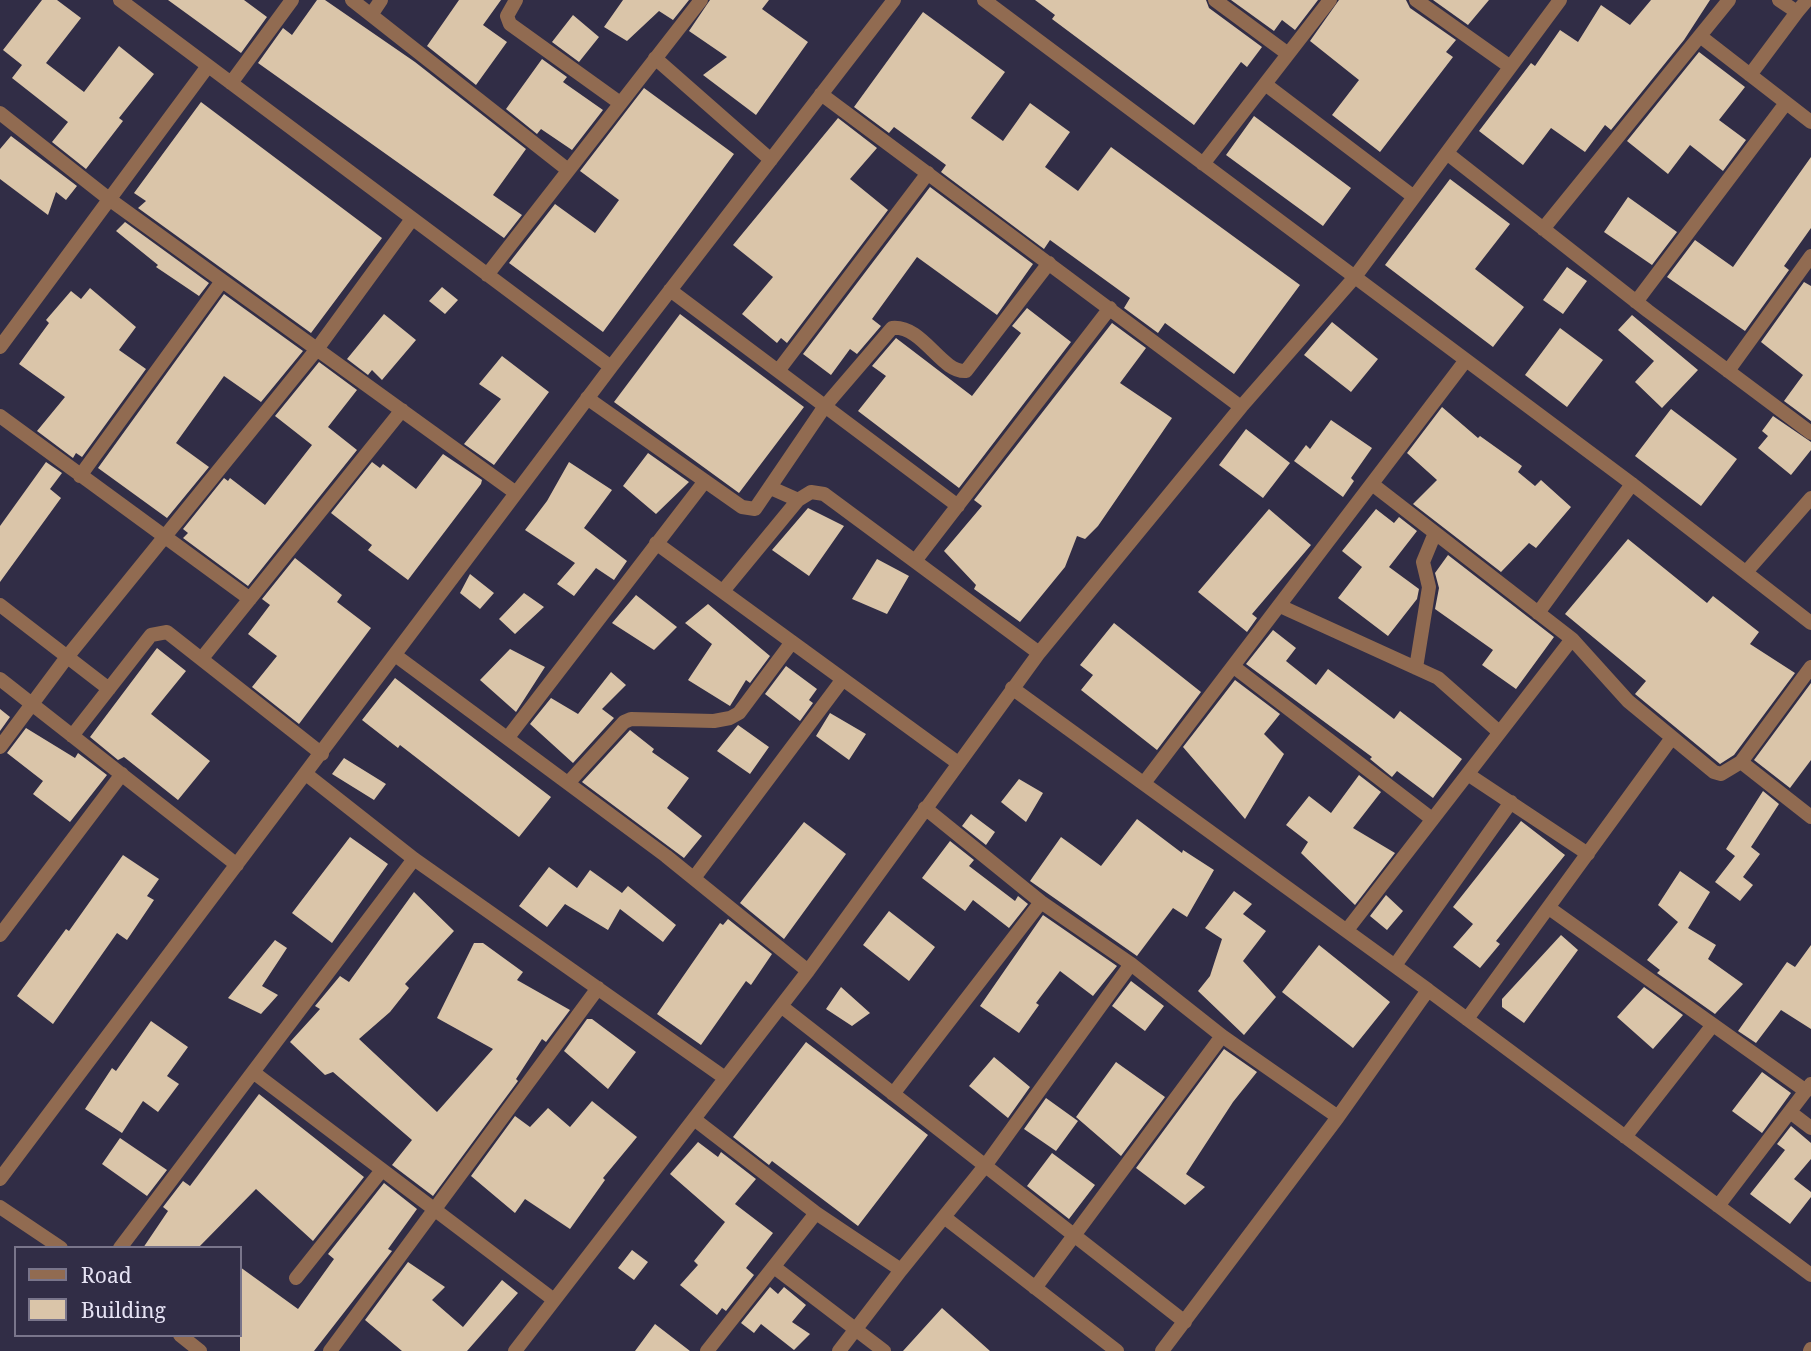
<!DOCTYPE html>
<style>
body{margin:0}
#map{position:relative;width:1811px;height:1351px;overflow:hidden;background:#312d46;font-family:"Noto Serif",serif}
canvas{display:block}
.legend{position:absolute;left:14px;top:1246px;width:228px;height:91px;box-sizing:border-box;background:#312d46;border:2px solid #79758b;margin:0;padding:9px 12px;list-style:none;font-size:21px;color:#e5e2f3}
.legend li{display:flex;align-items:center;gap:14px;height:35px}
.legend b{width:35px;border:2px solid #79758b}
</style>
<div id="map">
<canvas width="1811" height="1351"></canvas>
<ul class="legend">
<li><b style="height:9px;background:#916b51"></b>Road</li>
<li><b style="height:19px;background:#dac5a9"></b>Building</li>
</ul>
</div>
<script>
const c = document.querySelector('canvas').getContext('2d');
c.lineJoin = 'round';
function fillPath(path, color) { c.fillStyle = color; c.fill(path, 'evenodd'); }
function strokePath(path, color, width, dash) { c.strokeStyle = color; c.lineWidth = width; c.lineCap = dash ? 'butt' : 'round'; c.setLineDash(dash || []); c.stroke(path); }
const building = new Path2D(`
 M42,0h15l24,18 -35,45 38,29 35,-46 35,28 -35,44 4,3 -37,48 -34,-27 16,-20 -56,-44 10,-13 -19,-15z
 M168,0h76l23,17 -26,36z
 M317,0h8l90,62 111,87 -33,46 29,20 -18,23 -246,-175 25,-35 9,7z
 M459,0h42l-18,25 24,17 -31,43 -49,-39z
 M623,0h66l-16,20 -14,-9 -32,30 -23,-14z
 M710,0h59l-7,9 46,33 -52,73 -53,-40 24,-18 -38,-26z
 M1035,0h171l3,8 53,39 -15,20 -6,-5 -47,63 -142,-106 3,-4z
 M1231,0h87l-23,30 -13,-10 -8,11z
 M1339,0h67l4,8 46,32 -10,12 7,5 -73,95 -48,-37 27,-35 -49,-39z
 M1433,0h56l-21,25z
 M1651,0h59l-26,40 -73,90 -6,-5 -20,27 -34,-24 -28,37 -44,-34 52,-68 4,3 25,-36 18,12 23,-37 29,20z
 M923,12l82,60 -34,46 32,23 27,-38 40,29 -25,35 33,24 33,-44 189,138 -66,89 -69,-51 -7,10 -34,-25 6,-10 -80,-58 -6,9 -103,-77 5,-7 -52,-38 -5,6 -35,-26z
 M573,15l26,22 -20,25 -27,-20z
 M1699,52l46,35 -26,33 27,20 -23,31 -33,-26 -22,29 -41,-33z
 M542,59l25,18 -4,5 40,28 -31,40 -31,-21 -4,5 -31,-25z
 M644,88l90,66 -131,178 -94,-69 46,-59 40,29 24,-33 -39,-29z
 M201,102l181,136 -71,95 -173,-125 8,-7 -12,-8z
 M1254,116l97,72 -28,38 -97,-71z
 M838,118l39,30 -27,31 38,31 -101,133 -6,-5 -4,5 -35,-29 31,-37 -40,-32z
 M11,136l66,50 -11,14 -10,-8 -8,23 -48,-36v-30z
 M1811,157v71l-27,38 5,4 -44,61 -78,-54 28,-37 38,27z
 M1450,179l60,45 -35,45 49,38 -31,40 -108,-82z
 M930,187l103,77 -36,51 -80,-58 -45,62 9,7 -24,28 -7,-5 -19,26 -28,-21z
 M1628,197l49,35 -25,33 -48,-33z
 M125,222l84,61 -10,13 -43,-29 2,-2 -42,-34z
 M1567,267l20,14 -24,33 -20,-14z
 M1804,282l7,4v135l-27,-20 19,-26 -42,-33z
 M442,287l16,13 -13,14 -16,-13z
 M90,288l46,39 -17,23 27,19 -64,88 -6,-4 -3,5 -36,-27 28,-34 -46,-33 30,-41 -3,-3 25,-29 10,8z
 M224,294l79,57 -42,51 -37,-26 -48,67 33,24 -42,51 -69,-50z
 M1027,308l44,34 -112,146 -101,-77 28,-35 -14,-10 24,-28 76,58 49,-63 -9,-7z
 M384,314l32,26 -34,40 -10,-10 -4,5 -21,-16z
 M680,314l124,93 -65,86 -125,-91z
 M1632,315l66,55 -36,38 -27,-26 19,-21 -36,-31z
 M1332,322l46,37 -27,33 -47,-37z
 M1112,323l34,25 -26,35 52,35 -74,108 -13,13 -8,-3 -12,31 -45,55 -46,-33 2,-4 -32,-34 38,-45 -8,-6z
 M1560,328l43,32 -36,47 -42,-32z
 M502,356l47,36 -55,73 -30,-21 37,-45 -22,-15z
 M319,362l38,28 -29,37 29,23 -109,136 -65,-48 5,-5 -5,-4 41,-51 4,3 2,-3 35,27 47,-60 -37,-29z
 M1442,407l36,31 2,-2 42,30 -4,6 17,14 6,-6 30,27 -35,41 -7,-5 -28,29 -88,-68 24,-24 -30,-27z
 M1671,409l66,50 -36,47 -66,-50z
 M1773,416l38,26v8l-20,25 -33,-27 10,-12 -6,-5z
 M1331,420l41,28 -21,30 3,3 -11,16 -49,-36 12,-16 4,4z
 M1246,429l44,34 -27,35 -44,-33z
 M648,453l41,29 -33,32 -33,-28z
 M443,454l39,26 -1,4 -73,96 -40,-30 4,-5 -41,-32 41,-51 8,6 3,-4 33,25z
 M46,462l16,11 -12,16 11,9 -61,84v-56z
 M569,462l43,28 -28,38 43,33 -13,19 -18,-12 -22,28 -17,-12 18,-21 -50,-33 22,-29z
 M808,508l36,18 -35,50 -37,-26z
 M1269,509l42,36 -59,69 5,4 -10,14 -49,-40z
 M1376,509l18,14 5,-6 18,14 -28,36 30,22 -2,10 -29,37 -50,-38 24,-31 -20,-16z
 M1628,539l79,64 6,-7 46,36 -9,12 45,29 -61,82 -14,9 -85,-70 11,-13 -81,-67z
 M1448,555l106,82 -38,52 -34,-24 11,-15 -58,-41 4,-21 -4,-15z
 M295,558l47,37 -5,7 34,26 -72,96 -47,-37 25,-31 -29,-22 22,-29 -8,-6z
 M877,559l32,17 -22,38 -35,-15z
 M470,574l24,19 -14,16 -20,-16z
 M524,593l20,14 -29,27 -16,-15z
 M636,595l41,32 -23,23 -42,-27z
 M708,604l62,52 -20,27 -4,-3 -16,26 -42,-26 24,-36 -27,-21z
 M1114,623l87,69 -44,58 -76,-60 12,-15 -13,-10z
 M1273,630l23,18 -10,13 30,24 12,-16 66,50 6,-8 62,48 -29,39 -36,-27 -5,6 -22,-18 2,-2 -126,-93z
 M157,648l29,23 -35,43 59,47 -32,39 -54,-43 -6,3 -28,-23z
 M510,649l35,18 -29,45 -36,-32z
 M786,666l31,23 -8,11 4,3 -13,18 -35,-27z
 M611,672l15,13 -24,24 12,9 -41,45 -43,-39 21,-26 27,16z
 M395,678l156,119 -32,40 -119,-92 -2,3 -36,-28z
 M1235,680l45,34 -16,20 20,20 -39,65 -62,-72z
 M1811,683v77l-21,28 -36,-28z
 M0,709l10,8 -10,14z
 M830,713l36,21 -17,26 -33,-24z
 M738,725l31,22 -19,27 -33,-23z
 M26,728l49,30 3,-5 29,22 -37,47 -37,-28 10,-13 -36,-28z
 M630,730l24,19 -2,3 37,26 -22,30 35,28 -18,22 -102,-76z
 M344,758l42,26 -12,16 -42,-26z
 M1359,775l22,17 -28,36 42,25 -40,52 -54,-52 7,-11 -22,-17 23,-29 22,17z
 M1019,779l24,14 -17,29 -25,-20z
 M1763,791l16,13 -28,43 9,7 -17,23 10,8 -13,16 -25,-19 20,-26 -9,-7z
 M971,814l24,18 -9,13 -24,-19z
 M1137,819l45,34 1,-3 31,20 -27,47 -14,-9 -36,48 -107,-75 31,-44 40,29z
 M1521,821l44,34 -69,86 4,3 -20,24 -27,-21 20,-23 -20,-17z
 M804,822l42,32 -62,85 -44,-36z
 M350,837l38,27 -56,79 -40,-30z
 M950,841l24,19 -5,6 46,35 3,-5 10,8 -19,24 -36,-28 -8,11 -43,-33z
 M123,855l36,24 -12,17 7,4 -27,40 -10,-7 -64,91 -36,-28 49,-67 3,2z
 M549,867l28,21 13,-18 32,23 6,-7 48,39 -13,17 -43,-33 -12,21 -43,-26 -18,23 -28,-21z
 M1680,871l30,21 -22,36 28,17 -8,14 35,25 -28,30 -58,-41 3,-3 -13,-10 31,-38 -20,-17z
 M1234,891l18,13 -9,10 23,17 -23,30 33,36 -32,38 -46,-44 12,-15 12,-37 -17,-11z
 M414,892l40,39 -49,53 4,4 -19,24 -31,27 78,73 56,-63 -56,-31 37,-75h9l40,29 -6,8 53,30 -24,32 -4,-3 -26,40 2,2 -85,115 -41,-31 20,-25 -79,-68 -8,3 -35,-33 30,-33 -5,-3 25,-30 9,6z
 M1386,895l17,16 -16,19 -17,-14z
 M889,911l46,36 -26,34 -46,-36z
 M1043,915l74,51 -24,30 -33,-25 -24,32 3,2 -20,28 -39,-27z
 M728,919l44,35 -21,31 -5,-4 -45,64 -44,-31 63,-91 3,2z
 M1561,935l17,15 -54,73 -22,-16v-8z
 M275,940l12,8 -25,38 16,9 -17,19 -33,-16z
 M1319,945l71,57 -37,46 -71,-56z
 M1811,945v84l-30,-19 -25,33 -18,-12 49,-69 8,5z
 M1131,981l33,25 -19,25 -33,-25z
 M841,987l29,26 -18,13 -26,-17z
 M1644,987l39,28 -30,34 -36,-32z
 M587,1019h5l44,33 -28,37 -44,-38z
 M151,1021l37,26 -21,29 12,8 -21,28 -15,-11 -21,32 -37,-24 27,-41 4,3z
 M806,1042l122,93 -70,91 -86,-65 -3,4 -36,-28z
 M1224,1049l33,23 -24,30 -47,72 19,13 -20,18 -49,-37z
 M994,1057l36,30 -22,31 -39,-32z
 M1116,1062l49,35 -44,59 -45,-39z
 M1762,1072l29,21 -29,40 -30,-22z
 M259,1094l105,83 -51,64 -57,-52 -58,59h-55l25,-37 -5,-4 20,-26 7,5z
 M1046,1098l32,23 -22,30 -32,-22z
 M592,1101l45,36 -34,41 2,2 -35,49 -45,-30 -10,14 -44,-37 44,-60 15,11 18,-19 22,19z
 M1791,1126l20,17v16l-17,20 17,13v5l-21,27 -40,-30 35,-44 -8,-6z
 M120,1138l47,32 -20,26 -45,-32z
 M698,1142l20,15 3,-5 35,27 -21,25 38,29 -27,35 8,7 -28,36 -4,-3 -5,7 -37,-30 18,-20 -4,-4 31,-39 -55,-48z
 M1052,1153l43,32 -26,34 -42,-33z
 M384,1183l33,26 -29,40 4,2 -78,100h-74v-84l58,42 36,-50 -6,-5z
 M632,1250l16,12 -14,18 -16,-12z
 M408,1262l37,25 -13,13 31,27 39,-47 16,13 -51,58h-65l-37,-31z
 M770,1287l8,7 6,-7 22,18 -14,17 18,12 -16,16 -33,-26 -7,9 -13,-10z
 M942,1308l48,43h-87z
 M655,1324l35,27h-55z`);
const street = new Path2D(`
 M120,0l491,367 283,-367
 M352,0l216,170
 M516,0l-9,16 3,8 110,79
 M984,0l648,484 179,139
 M1215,0l73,54
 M1416,0l93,66
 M1779,0l18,12 10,-12
 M371,15l10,-15
 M1700,36l111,86
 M655,58l116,102
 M1750,75l47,-63
 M231,83l61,-83
 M1265,84l149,113
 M821,94l420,313
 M0,113l109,86 407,294
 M1448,154l200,157 163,122
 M1203,164l127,-164
 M1543,229l186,-229
 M487,275l214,-275
 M670,290l288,216
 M1636,302l150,-199
 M0,347l208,-281
 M778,371l150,-198
 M1728,371l83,-115
 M587,398l155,109 13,2 70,-103 67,-78c31,-3 49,45 74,43l83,-108
 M0,416l250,183
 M80,476l142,-195
 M1372,484l200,155 56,62 86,71 7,2 20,-12 70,-95
 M771,488l27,12
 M656,543l302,220
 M915,561l195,-253
 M1747,571l64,-73
 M723,591l75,-91 13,-8 13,2 215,159
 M0,605l109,84
 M1280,606l158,72 60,53
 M1538,613l94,-129
 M395,655l271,201 142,115
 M203,657l199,-247
 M1234,667l198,152
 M1416,668l13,-81 -6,-25 12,-29
 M0,679l237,186
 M1012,688l416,302 -90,127 -176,234
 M72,736l79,-101 16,-3 155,122
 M509,736l196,-255
 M0,747l67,-90 250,-308 95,-130
 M1741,762l70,55
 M306,774l108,85 311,219
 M1469,775l119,79
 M569,782l55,-60 7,-3 83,2 16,-3 9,-5 53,-71
 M1144,783l322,-423
 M925,808l116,94 90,62 91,72 116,81
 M694,878l149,-199
 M1549,908l257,183
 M1347,930l225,-291
 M0,935l122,-161
 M1396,964l115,-162
 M1428,990l383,285
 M781,1006l404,316
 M1467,1019l204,-280
 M253,1072l301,228
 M893,1094l148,-192
 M1790,1112l21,16
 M694,1119l122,94 -109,138
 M1625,1137l87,-111
 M0,1179l611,-812
 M1718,1206l93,-122
 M0,1207l61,41
 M816,1213l85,57 -62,81
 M944,1217l173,134
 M120,1248l294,-389
 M774,1267l110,84
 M901,1270l84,-104 146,-202
 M296,1278l86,-108
 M1035,1288l187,-252
 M180,1335l20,16
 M330,1351l268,-363
 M515,1351l293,-380 231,-318 202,-246 113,-129 206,-278
 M1810,1351l1,-2`);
fillPath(building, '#dac5a9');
strokePath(street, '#916b51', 14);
</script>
